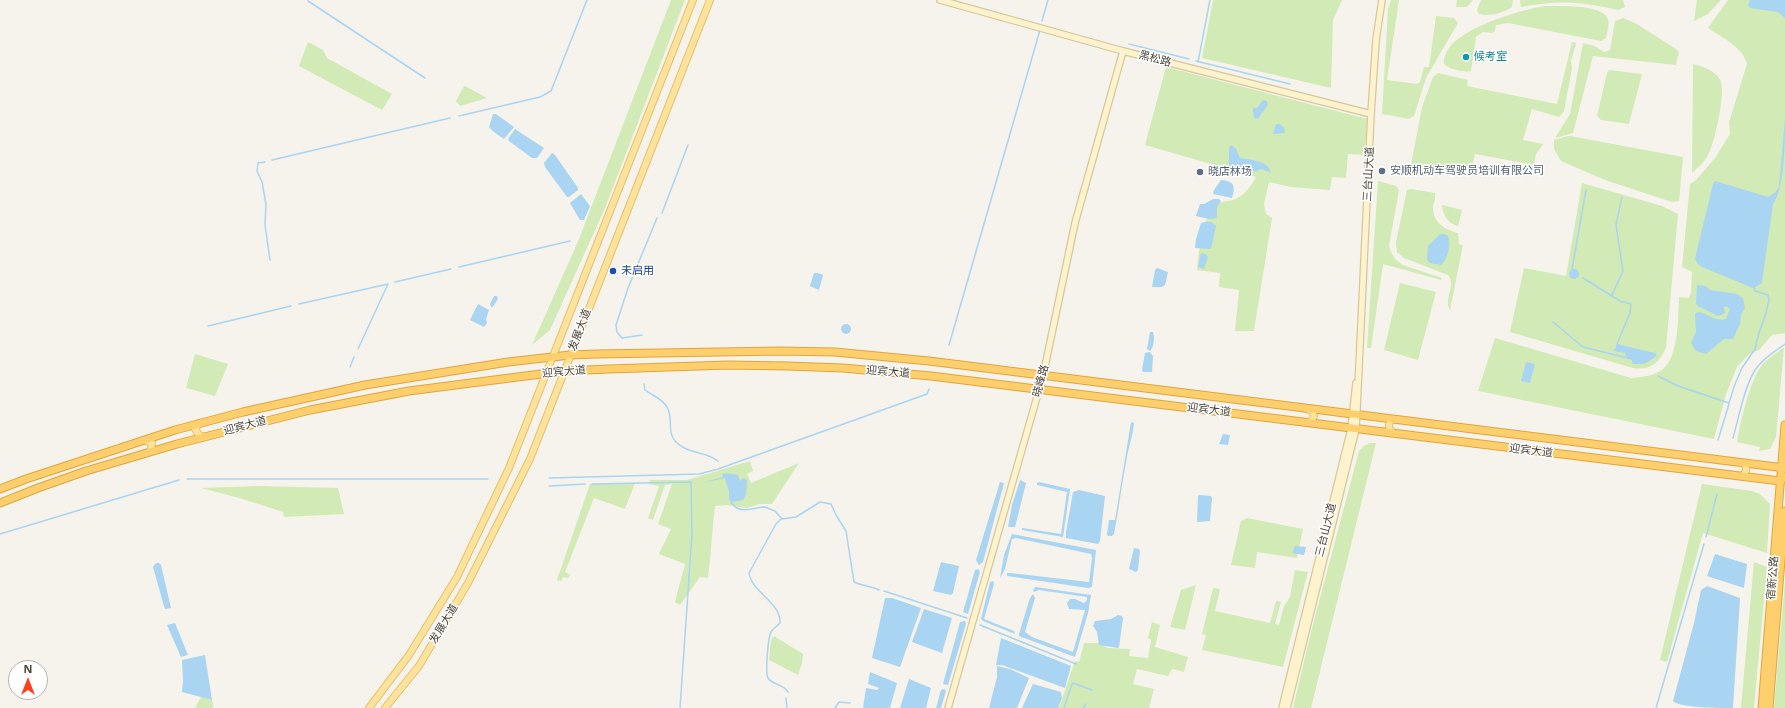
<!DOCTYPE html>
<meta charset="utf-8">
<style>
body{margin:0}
#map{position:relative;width:1785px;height:708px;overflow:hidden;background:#f6f3ec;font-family:"Noto Sans",sans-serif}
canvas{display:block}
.north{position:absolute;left:8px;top:660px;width:40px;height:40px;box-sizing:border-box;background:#fff;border:1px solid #b7b4b0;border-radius:50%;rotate:0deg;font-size:11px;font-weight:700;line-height:16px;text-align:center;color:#4b4439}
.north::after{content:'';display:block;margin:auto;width:14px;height:18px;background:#fc3f1d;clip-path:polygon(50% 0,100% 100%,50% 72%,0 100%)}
</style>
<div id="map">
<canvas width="1785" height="708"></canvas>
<div class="north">N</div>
</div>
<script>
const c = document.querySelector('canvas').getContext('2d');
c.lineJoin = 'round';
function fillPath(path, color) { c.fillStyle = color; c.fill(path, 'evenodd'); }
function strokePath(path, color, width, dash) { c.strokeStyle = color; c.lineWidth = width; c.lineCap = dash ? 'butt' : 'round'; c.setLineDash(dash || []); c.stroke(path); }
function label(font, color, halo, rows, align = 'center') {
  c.font = font + ' "Noto Sans","Noto Sans SC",sans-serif'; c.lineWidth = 3; c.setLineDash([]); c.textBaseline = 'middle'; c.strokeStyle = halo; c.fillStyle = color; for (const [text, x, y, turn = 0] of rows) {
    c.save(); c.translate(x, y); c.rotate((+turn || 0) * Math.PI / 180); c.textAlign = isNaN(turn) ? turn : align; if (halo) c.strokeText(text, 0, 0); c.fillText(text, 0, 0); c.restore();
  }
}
const green = new Path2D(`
 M671,0h14l-80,208 -55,122 -18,15 47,-106z
 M1213,0h129l-9,20 -2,68 -129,-30z
 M1391,0h8l-12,80 30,4 3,-2 4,-15h5l7,-51 18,2 4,5 -32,55 -12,38 -5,3 -27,-5 6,-105z
 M1457,0h16l-6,7h-11z
 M1481,0h32l-1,7c-9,6 -23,10 -33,7l-2,-4z
 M1520,0h103l2,7 -7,3c-39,-9 -58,-10 -97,-3z
 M1697,0h24l-13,14 -14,7z
 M1728,0h57v333l-13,2 -13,15 -10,4 -12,13 -11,27 -12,45 -236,-48 17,-53 136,40c11,-1 23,-2 32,-9 16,-13 15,-53 16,-72l10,1 2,-5 1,-21 -10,-5 8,-83 6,-4 19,-22 15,-24 -1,-12 18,-58c-5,-18 -25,-26 -39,-36z
 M1545,6c14,0 58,-2 63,13 2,5 -1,13 -2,19l-5,3 -93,-18 -12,2 -1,6 -3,2 -9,-1 -7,5 -5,34c-7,2 -22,-2 -27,-7 -3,-33 77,-54 101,-58z
 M1623,18l14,6 39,25 3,3 -3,13 -83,-9 -20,77 -18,5 15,-24 13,-71 12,3 9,6 6,-2 5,-29z
 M308,42l15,8 4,8 65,36 -10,16 -83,-44z
 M1572,42h3l1,2 -5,17 1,7 -8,43 -5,6 -27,-8 -9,31 20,4 -7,10 -2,11 -59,-11 -4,17 -25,-4 -4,9 -30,-7 -1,-4 11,-58 11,-30 5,-4 30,7 -1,6 90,18z
 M1693,64c10,2 25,8 28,18 4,13 -6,60 -13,73 -3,7 -11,13 -16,18z
 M1166,67l201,52 -2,36 -17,-1 -2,24 -14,-1 -2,13 -39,-3 -22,-5 -5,22 2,10 6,4 -18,113h-19l4,-41 -20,-3 1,-14 -23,-3c1,-16 6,-54 18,-64 6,-6 14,-4 20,-7 10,-4 16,-13 21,-22l-111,-32z
 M1609,70l33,4 -13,50 -28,-4 -4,-4 10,-43z
 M464,86l3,1 20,11 -27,8 -4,-5z
 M1570,136l113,21 -4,44 -7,1 -67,-22 -44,-19 -7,-12v-9l10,-3z
 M1378,181l18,5 3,4 -10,56 2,6 4,7 8,6 39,13 -1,2 -58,-16 -12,84h-4z
 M1582,183l80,23 16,8 -12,134c-7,15 -16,23 -33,20l-123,-36 14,-64 42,8z
 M1411,189l24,4c1,5 -1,9 -2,13 -1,16 12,24 25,27l1,11 4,1 -13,65c-7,-11 7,-24 -2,-35l-44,-17 -7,-6 -1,-10 11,-52z
 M1442,205l20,5 -4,16c-10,-2 -15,-11 -16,-21z
 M1400,283l36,9 -18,68 -34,-10z
 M1784,347l-8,90 -6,12 -11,2 1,-4 -23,-5c3,-18 13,-63 25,-77 6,-7 15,-12 22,-18z
 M195,354l33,10 -13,32 -29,-8z
 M1370,443h6l-65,265h-18l18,-76 48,-181 5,-5z
 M750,461l3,10 -6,3 4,9 48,-20 -27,41h-13l-12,4 -20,-3 -12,1c-3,24 -4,48 -7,72l-8,-1 -20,28 -5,-3 10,-38 -26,-10 12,-25 -13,-5 14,-40 -7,1 -12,35 -5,-2 11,-32 -10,-2 1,-4h37z
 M635,483l-10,26 -31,-11 -29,74 5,3 -2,3 -5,-1 -2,4 -4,-1 33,-96z
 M1702,484l50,7 8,3 10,10 -3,49 -64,-20 -36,129 -7,-2z
 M260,486l78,2 6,26 -60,3 -1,-5 -40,-13 -42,-11z
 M1247,518l56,11 -6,29 -40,-6 -2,16 -24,-3 10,-44z
 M1754,562l13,5 -13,141h-13z
 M1295,570l13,2 -25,95 -81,-17 4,-15 -4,-1 11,-46 7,1 -5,22 55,12 6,-22 5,1 -6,22 4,1 5,-19 6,-9z
 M1785,581v127h-11z
 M1196,585l-11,45 -15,-3 11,-37z
 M1152,622l8,3 -5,22 33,10 -4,15 -12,-3 -4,7 -31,-7 -4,15 21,5 -5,19h-90l16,-47 4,1 5,-19h14l10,5 22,1 -1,7 19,2 3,-18 -3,-2z
 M774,636l29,18 -1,9 -4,12 -29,-15 2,-20z
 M201,697l11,3 2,8h-19z`);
const water = new Path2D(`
 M1750,0h35v18l-7,-6 -28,-4 -2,-3z
 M1263,100l4,1 1,4 -7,9 -2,4 -4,1 -2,-6v-5h4z
 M493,114h3l18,13 -10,12 -10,-7 -5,-5z
 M1785,118c0,23 0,70 -12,86l-11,78 -1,2 -8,4 -51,-21 -4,-3 -3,-5 18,-75 2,-3 53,16 8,-5 3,-5z
 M1276,124h4l4,4 1,5 -12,1z
 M515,129l29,19 -7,10h-5l-23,-17 -1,-2z
 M1231,145l5,4 4,9c10,2 29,2 31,15l-9,-4 -20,6 -8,-2 -5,-7v-19z
 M552,153l3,2 23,33v2l-9,7h-2l-22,-30 -1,-4z
 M1221,180c13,1 15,6 11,18l-19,-4 1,-4z
 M581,194l9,12 -6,14h-4l-10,-17z
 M1213,199h6l2,2 -4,6v11l-8,1 -13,-3 4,-12h4z
 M1205,222h6l5,4 -5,23 -16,-1 1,-9 5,-16z
 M1440,234h4l4,2c3,10 0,22 -7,29l-11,-2 -3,-3 1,-14z
 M1201,253l5,1 2,3 -4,12 -6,-2z
 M1157,268l11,4 -3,13 -3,2h-10l3,-17z
 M1569 274a5 5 0 1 1 10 0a5 5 0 1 1-10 0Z
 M814,273h4l5,2 -4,15 -9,-4z
 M1697,285l8,1 5,4 27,4 6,4 2,10 -4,7 -1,9 -7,15h-9l-18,15 -10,-3 -5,-8 5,-11 -1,-18 3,-2c10,1 16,10 28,7l4,-10 -4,-3 -2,1 1,6 -7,3 -20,-10 -2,-2z
 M494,296h3l1,3 -6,9 -2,-4z
 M478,304l11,6 -3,9 1,4 -3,4 -14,-7z
 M841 329a5 5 0 1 1 10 0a5 5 0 1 1-10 0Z
 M1150,332h3c2,5 1,15 -3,19l-3,-2z
 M1617,344l38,9 2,3 -13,8h-11l-2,-5 -5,-2 -1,-4 -11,-2z
 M1150,352l3,4 -1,16h-9l-1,-2 3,-17z
 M1526,362l9,2 -5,19 -9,-2z
 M1131,422l3,1c-1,12 -5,22 -7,34 -5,25 -8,51 -13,77l-2,2h-4l-1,-2 2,-14h6z
 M1223,434l7,1 -2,10 -9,-1z
 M726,473l12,2 2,6 3,-3 4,2 -1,14 -3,6 -11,2 -3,-2v-8l-4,-14 -23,5 21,-6 -1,-3z
 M1020,480l6,3 -11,44h-7l4,-22z
 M1000,482l4,1 -21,79 -4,3 -3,-5z
 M1039,482l31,7 -7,48 -41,-7v-2l39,6 6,-42 -30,-7v-2z
 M1079,490l26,6 -5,45 -2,3 -32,-6v-6l7,-40z
 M1199,495l12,1 1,2 -2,23 -13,1 1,-26z
 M1012,534l84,16 -4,37 -4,1 -81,-12v-3h3l79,9 3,-24 -1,-4 -75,-16 -4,1 -7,30 -5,9 4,-23z
 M1295,546l11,1 -2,8 -12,-2z
 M1134,548l5,1 1,2 -2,19 -2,2 -7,-3z
 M1715,554l32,10 -3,24 -37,-12z
 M941,562l18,4 -6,27 -2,2 -18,-4z
 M156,563h3l2,2 10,43 -6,1 -1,-3 -11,-39z
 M978,569l2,3 -12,42 -5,-2 12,-42z
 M993,581l1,3 -10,35 30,12 1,3 -32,-13 -2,-2 9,-37z
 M1707,586l33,12 -7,110c-12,0 -54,0 -60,-7l21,-78 7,-33z
 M1035,587l56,8 -3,18 -13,44 -56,-21v-2l11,-36 3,-4 2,4 -10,34 7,5 41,15 12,-42 -16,-1 -2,-6 3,-4h5l9,4 3,-3v-3l-48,-7 -5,2 -1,-2z
 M885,598h7l29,10 -21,59 -28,-9z
 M924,609l28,9 -10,35 -30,-11z
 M1118,615l4,1 1,2 -4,29 -1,1 -19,-3 -2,-13 -4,-6 2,-5 16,-2z
 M965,621l1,3 -18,61 -5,-1 17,-62z
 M175,623l13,32 -7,2 -14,-32z
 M1001,638l70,28 -6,22 -63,-23h-6z
 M205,655l7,45 -30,-8 1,-11 -1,-21z
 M997,666l13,3 19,9 -12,30h-28l8,-31z
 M870,672l27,11 -7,25h-27l3,-20 11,2 2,-2 -11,-4z
 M909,679l22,9 -5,20h-26z
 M1033,684l28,8 1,6 -4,10h-36z
 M944,689l2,2 -5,17h-5l5,-18z`);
const stream = new Path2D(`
 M308,1l117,77
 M1042,21l6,-21
 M1129,44l60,15
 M1196,61l94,23
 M1198,62l12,-62
 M459,116l81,-19 11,-6 36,-91
 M272,160l178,-42
 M265,162l-7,1 -1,8 5,11 4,22 -1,21 5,35
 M662,213l26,-68
 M459,267l111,-26
 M1572,269l14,-79
 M1583,278l37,23 11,3 -1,9 -13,31
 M395,282l56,-13
 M1612,295l11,-24 -7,-46 6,-28
 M299,304l89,-20
 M1553,322l30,25 49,12
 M208,326l83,-20
 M642,335l-20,3 -5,-6 -1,-7 12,-37 29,-70
 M949,345l91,-315
 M358,349l30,-65
 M350,367l4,-10
 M1658,376l20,10 51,17 6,-19 7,-16 13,-19 3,-13 8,-23 3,-13 -1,-5 -13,-4 -1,-4
 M644,384l1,6c8,6 18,9 22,17 7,11 -1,25 9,35 11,12 30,9 42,19
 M1733,438c6,-21 11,-50 22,-68 7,-11 20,-19 30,-26
 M1718,440l11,-36
 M549,478l150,-4 19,-5 209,-75 2,-5
 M187,479h301
 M592,484l99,-2 1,52 -12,174
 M549,486l36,-2
 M731,502c9,14 22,5 34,5l10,4 7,8 14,-2 24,-15 11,2 5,11 10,16 8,51c9,4 17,4 25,8
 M781,519l-5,5 -27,49c3,20 32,29 31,50 -3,3 -7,6 -9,9 -3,5 -6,41 -3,46 4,7 16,6 20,14
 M0,534l179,-54
 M1706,537l11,-43
 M884,591l83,27
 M980,625l96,39
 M786,698l1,10
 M835,708l4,-6 11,1
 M1064,708l8,-24 1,-1 19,7
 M1083,708l3,-4
 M1656,708l48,-164`);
const secondary = new Path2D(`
 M940,0l183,51 248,63
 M948,708l95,-332 32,-153 48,-172
 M1282,708l69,-279 5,-46
 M1287,708l69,-279 15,-315 5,-74 6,-40`);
const primary = new Path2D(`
 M1306,409l6,2 2,5 -2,5 -5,1
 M199,423l-4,6 4,6 5,2
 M1395,434c-6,-4 -8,-8 -4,-14l5,-1
 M143,440l9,3 -1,6 -2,3
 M1742,476c5,-5 6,-8 1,-13
 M369,708l40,-53 48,-78 52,-109 184,-468
 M385,708l34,-42 49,-83 62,-124 180,-459`);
const highway = new Path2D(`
 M0,489l26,-10 149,-49 68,-18 122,-27 143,-23 62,-7 27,-1 184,-3 54,1 94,9 856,107
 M0,503l38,-15 48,-17 91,-27 133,-34 99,-19 155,-20 45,-2 119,-4 59,1 56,2 88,8 849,105 5,-4
 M1762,708l23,-283
 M1769,708l16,-197`);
const markers = [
 [1466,57,4,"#0f9aa8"],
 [1382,171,4,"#5c6f8a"],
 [1200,172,4,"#5c6f8a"],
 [613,271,4,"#1a4fb4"]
];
const cultureNames = [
 ["候考室",1474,57]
];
const streetNames = [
 ["黑松路",1155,59,15],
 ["三台山大道",1369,174,-87],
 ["发展大道",580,330,-69],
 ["迎宾大道",564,372,-5],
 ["迎宾大道",888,372,5],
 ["晓峰路",1041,381,-75],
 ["迎宾大道",1209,410,7],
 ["迎宾大道",245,426,-15],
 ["迎宾大道",1531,451,7],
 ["三台山大道",1326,530,-76],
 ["宿新公路",1773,578,-85],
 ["发展大道",444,624,-59]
];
const serviceNames = [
 ["安顺机动车驾驶员培训有限公司",1390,171],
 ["晓店林场",1208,172]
];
const transitNames = [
 ["未启用",621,271]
];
fillPath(green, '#d2eab5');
fillPath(water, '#a9d4f2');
strokePath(stream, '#a9d4f2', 1.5);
strokePath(secondary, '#d6c79b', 8);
strokePath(primary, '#e6c16a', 8);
strokePath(highway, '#e0a43c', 9);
strokePath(secondary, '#fff3cd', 5.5);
strokePath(primary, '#ffe39c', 6);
strokePath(highway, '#ffcf6e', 7);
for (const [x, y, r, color] of markers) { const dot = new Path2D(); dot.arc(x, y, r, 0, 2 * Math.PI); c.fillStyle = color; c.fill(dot); strokePath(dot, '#fff', 1.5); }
label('11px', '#0d838f', '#fff', cultureNames, 'left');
label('11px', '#4b4439', '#fff', streetNames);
label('11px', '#4e5e75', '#fff', serviceNames, 'left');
label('11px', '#164399', '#fff', transitNames, 'left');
</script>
